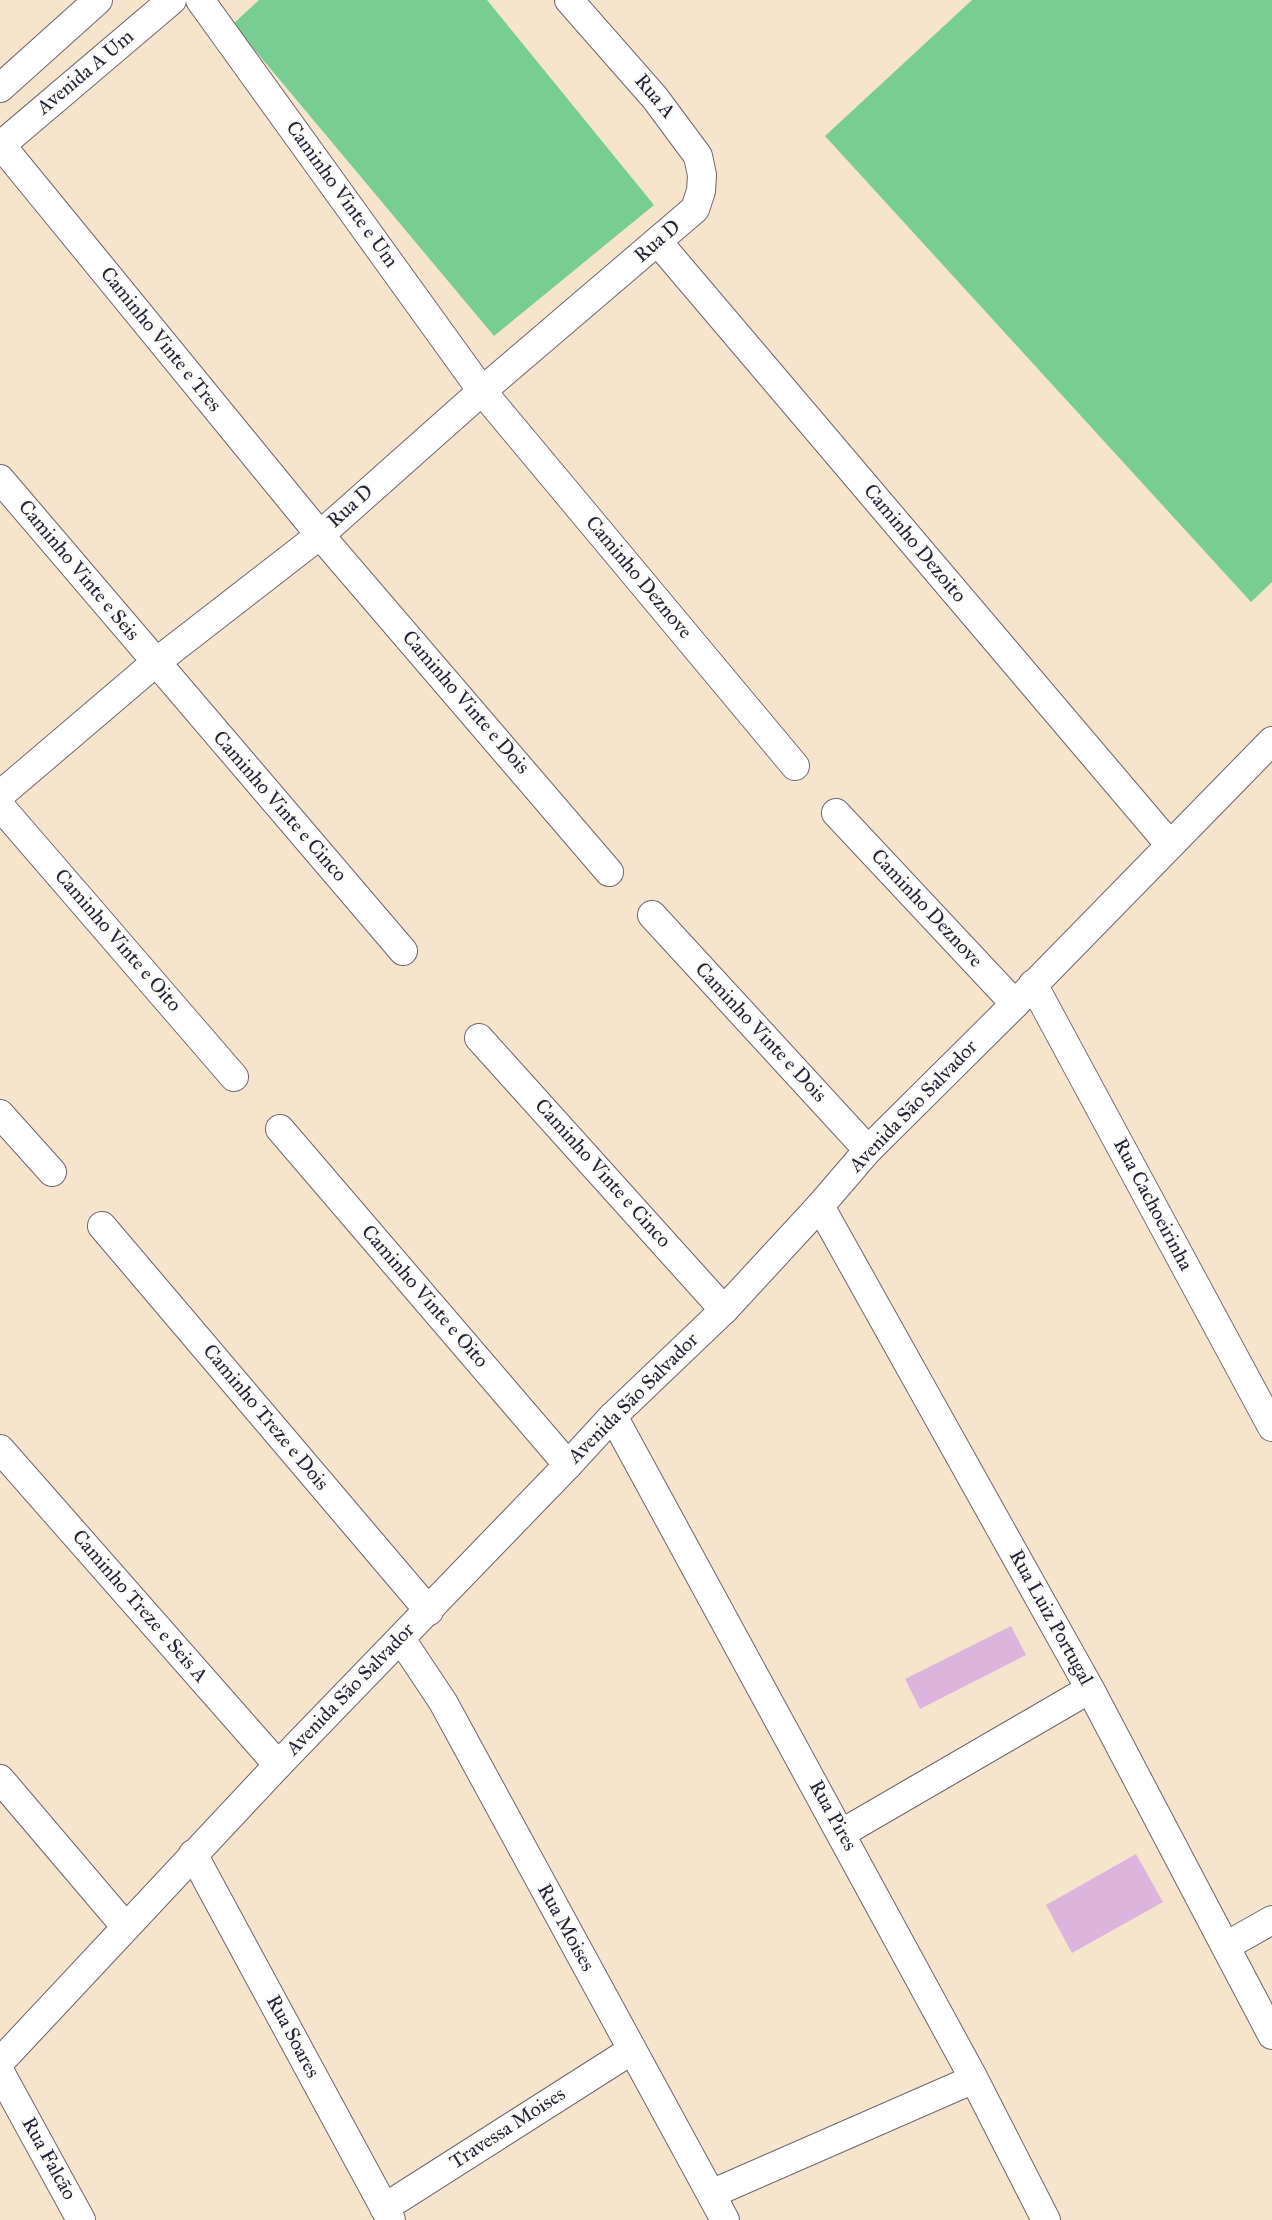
<!DOCTYPE html>
<meta charset="utf-8">
<style>
body{margin:0}
canvas{display:block;background:#f7e4cd}
</style>
<canvas width="1272" height="2220"></canvas>
<script>
const c = document.querySelector('canvas').getContext('2d');
c.lineJoin = 'round';
function fillPath(path, color) { c.fillStyle = color; c.fill(path, 'evenodd'); }
function strokePath(path, color, width, dash) { c.strokeStyle = color; c.lineWidth = width; c.lineCap = dash ? 'butt' : 'round'; c.setLineDash(dash || []); c.stroke(path); }
function label(font, color, halo, rows, align = 'center') {
  c.font = font + ' "IM FELL Great Primer",serif'; c.lineWidth = 4.5; c.setLineDash([]); c.textBaseline = 'middle'; c.strokeStyle = halo; c.fillStyle = color; for (const [text, x, y, turn = 0] of rows) {
    c.save(); c.translate(x, y); c.rotate((+turn || 0) * Math.PI / 180); c.textAlign = isNaN(turn) ? turn : align; if (halo) c.strokeText(text, 0, 0); c.fillText(text, 0, 0); c.restore();
  }
}
const green = new Path2D(`
 M259,0h228l167,205 -160,131 -261,-312z
 M972,0h300v582l-21,20 -426,-466z`);
const building = new Path2D(`
 M1011,1626l15,29 -106,54 -15,-30z
 M1136,1854l27,48 -91,51 -26,-48z`);
const minor = new Path2D(`
 M200,0l282,391 313,375
 M0,88l98,-88
 M1,145l319,390 289,337
 M0,146l172,-146
 M658,242l512,603
 M0,479l403,472
 M0,795l155,-132 165,-128 162,-144 213,-182 6,-18 1,-16 -4,-19 -43,-58 -86,-98
 M0,806l234,271
 M836,813l179,191
 M652,915l216,235
 M1033,984l239,443
 M479,1038l245,272
 M0,1114l52,58
 M280,1129l288,336
 M820,1206l270,483 182,346
 M102,1226l327,385
 M613,1416l361,663 72,141
 M0,1449l278,316
 M401,1639l42,63 282,518
 M0,1779l125,147
 M842,1833l248,-144
 M193,1854l198,366
 M1226,1946l46,-26
 M0,2072l81,148
 M711,2194l263,-115
 M384,2208l248,-158`);
const tertiary = new Path2D(`
 M0,2062l278,-297 290,-300 45,-49 111,-106 96,-104 48,-56 147,-146 257,-263`);
const streetNames = [
 ["Avenida A Um",86,73,-40],
 ["Rua A",654,97,50],
 ["Caminho Vinte e Um",341,195,54],
 ["Rua D",658,242,-41],
 ["Caminho Vinte e Tres",160,340,51],
 ["Rua D",351,507,-42],
 ["Caminho Dezoito",914,544,50],
 ["Caminho Vinte e Seis",78,571,50],
 ["Caminho Deznove",638,578,50],
 ["Caminho Vinte e Dois",465,703,49],
 ["Caminho Vinte e Cinco",279,807,49],
 ["Caminho Deznove",926,909,47],
 ["Caminho Vinte e Oito",117,941,49],
 ["Caminho Vinte e Dois",760,1033,47],
 ["Avenida São Salvador",914,1107,-46],
 ["Caminho Vinte e Cinco",602,1174,48],
 ["Rua Cachoeirinha",1152,1205,62],
 ["Caminho Vinte e Oito",424,1297,49],
 ["Avenida São Salvador",634,1399,-45],
 ["Caminho Treze e Dois",265,1418,50],
 ["Caminho Treze e Seis A",139,1607,49],
 ["Rua Luiz Portugal",1050,1618,61],
 ["Avenida São Salvador",351,1690,-46],
 ["Rua Pires",832,1816,61],
 ["Rua Moises",565,1928,61],
 ["Rua Soares",292,2037,62],
 ["Travessa Moises",508,2129,-33],
 ["Rua Falcão",48,2159,61]
];
fillPath(green, '#78ce92');
fillPath(building, '#dbb5de');
strokePath(minor, '#6d666e', 30);
strokePath(tertiary, '#6d666e', 30);
strokePath(minor, '#fff', 28);
strokePath(tertiary, '#fff', 28);
label('20px', '#22223b', '#fdfcf7', streetNames);
</script>
